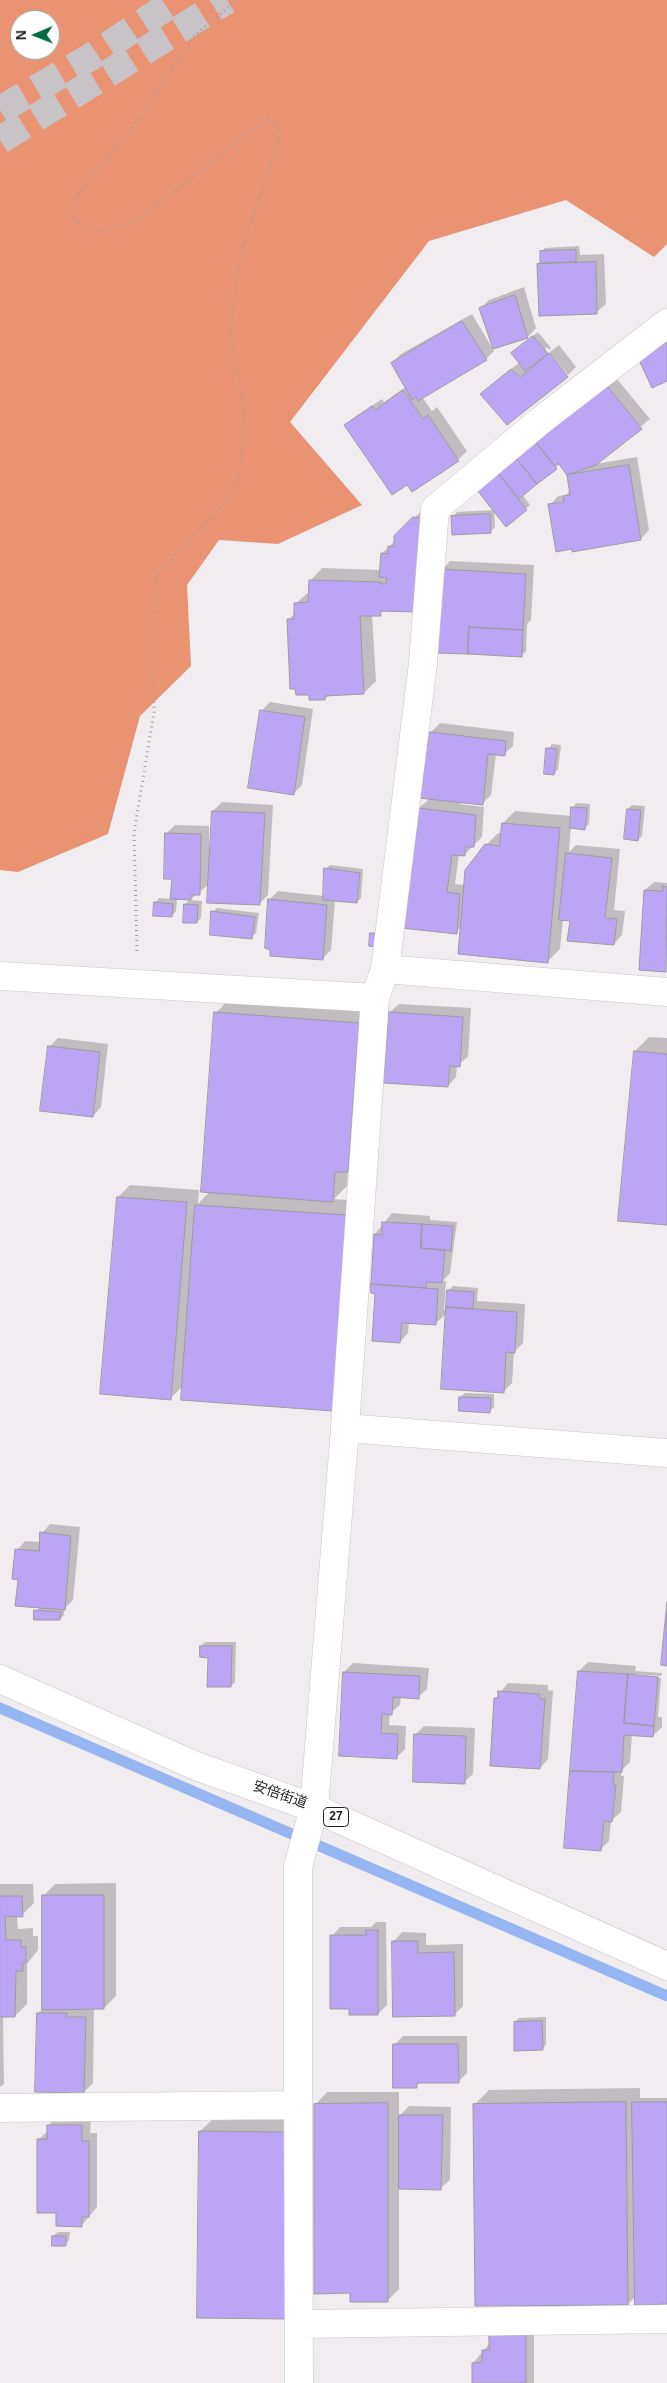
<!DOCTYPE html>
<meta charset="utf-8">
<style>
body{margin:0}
#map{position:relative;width:667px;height:2383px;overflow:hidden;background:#f1ecf0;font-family:Helvetica,sans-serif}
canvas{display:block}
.north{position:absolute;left:10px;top:10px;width:50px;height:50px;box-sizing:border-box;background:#fff;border:1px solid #a6a5a6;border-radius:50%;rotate:269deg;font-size:14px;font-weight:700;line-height:20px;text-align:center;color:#211f21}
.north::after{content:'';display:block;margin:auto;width:18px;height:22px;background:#026a40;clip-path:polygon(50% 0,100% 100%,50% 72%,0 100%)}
</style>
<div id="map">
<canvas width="667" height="2383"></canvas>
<div class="north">N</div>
</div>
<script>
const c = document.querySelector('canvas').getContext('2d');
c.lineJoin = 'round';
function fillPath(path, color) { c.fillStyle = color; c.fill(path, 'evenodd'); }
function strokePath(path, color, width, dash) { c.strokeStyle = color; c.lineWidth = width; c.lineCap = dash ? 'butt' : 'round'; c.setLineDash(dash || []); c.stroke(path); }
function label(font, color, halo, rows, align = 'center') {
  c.font = font + ' Helvetica,"Noto Sans JP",sans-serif'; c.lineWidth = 4; c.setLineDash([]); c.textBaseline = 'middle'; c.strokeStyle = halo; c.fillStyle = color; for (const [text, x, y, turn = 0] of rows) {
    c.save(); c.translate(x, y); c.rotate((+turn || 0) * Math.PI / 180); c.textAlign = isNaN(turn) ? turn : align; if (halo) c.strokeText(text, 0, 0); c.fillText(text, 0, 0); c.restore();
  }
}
const forest = new Path2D(`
 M0,0h667v244l-13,13 -88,-57 -137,41 -139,181 72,83 -84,39 -59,-4 -32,45 4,81 -51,50 -32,118 -90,38 -18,-2zM20,20h30v30h-30z`);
const shadow = new Path2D(`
 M579,246l1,9 24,-1 2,50 -9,8 -58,-48 2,-2v-10l4,-4z
 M524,287l12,41 -8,9 -34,10 -13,-39 8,-8z
 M472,314l22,37 -8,8 -64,38 10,14 5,-4 30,44 -9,9 -45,30 -67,-65 9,-8 27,-18 2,3 22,-15 -14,-24 9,-9z
 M538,332l13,16 -2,2 -2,-3 -2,2 22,27 -77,10 30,-24 -3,-13z
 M559,345l17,22 -8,8 -18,-23z
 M612,373l38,46 -55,45 42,-7 12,73 -8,9 -91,-34 8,-9 8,-1 4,-5 -1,-14 4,-5 -13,-7 -38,30 8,11 -24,20 -31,-40z
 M426,506l-42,104 -4,4 -8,1 4,66 -12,12 -35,2 -4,4 -15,-5 -22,-74 7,-7v-9l15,-13v-10l12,-13 58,2 2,-17 13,-12 1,-4z
 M494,510l1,17 -4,4 -38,-14 4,-5z
 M450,561l84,4 -3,55 -4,4 -1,27 -4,4 -80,-85z
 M270,702l43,7 -11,76 -8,8 -33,-82z
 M440,723l74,9 -1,14 -9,8h-8l-5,41 -9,9 -21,-2 -1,2 24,3 -2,30 -18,18h-5l-4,29 10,1 21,-40 12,-12h4l1,-10 12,-12 57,5v-8l4,-5 14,1 -1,20 -4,4 -14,-1 -2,25 7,-7 44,4 -6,61 11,1 -3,24 -8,9 -43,-24 -8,-1 -3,30 -12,12 -87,-34 -5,5 -37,-124 11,-10 1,-66z
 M552,744l9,1 -3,24 -4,5 -6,-25z
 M222,802l51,3 -5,90 -9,9 -50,-20 -18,15 -14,-1 -1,13 -4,5 -17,-13 4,-5 12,1 2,-21 -7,-44 9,-9 34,1v25h2l2,-40z
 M632,805l13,1 -3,30 -4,4 -10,-31z
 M330,865l33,4 -2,29 -4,4 -22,-2 -4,50 -9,9 -51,-9 -2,-50 9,-9 46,5 2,-27z
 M654,882l13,1 -1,88 -21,-81z
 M189,900l13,1 -1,17 -4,4 -12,-17z
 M217,908l42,5 -3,20 -5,5 -38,-26z
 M230,998l143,11 -11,148 -14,14 -1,15 -13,13 27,2 -191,198 -52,-202 12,-12 69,5 -1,14 12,-13 6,-178z
 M399,1004l72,4 -3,49 -11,8 -1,12 -8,9 -58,-74z
 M649,1037l18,1v186l-32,-173z
 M58,1038l50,6 -7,63 -8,9 -44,-69z
 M392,1213l38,3v4l27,2 -7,51 -7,8h3l-2,29h3l1,-20 5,-4 25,2 -1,13 48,3 -2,39 -9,9 -2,31 -9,9 -56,-79 -12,11 -26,-2 -1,11 -8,9 -24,-49 -4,-1 3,-58z
 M465,1393l29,1v13l-5,5 -29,-15z
 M50,1524l30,3 -7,73 -9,9v6l-4,4 -24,-8 4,-4 -21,-29 -2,-28 8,-9 16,1 1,-9z
 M205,1642h31l-1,40 -4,4 -30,-40z
 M588,1662l48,4 -1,5 27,2 -1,3 -26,-2v2l26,2 -3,39h4v10l-9,9 -21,-2 -2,28 -8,8 -1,6h3l-3,36 -10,9 -2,20 -9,9 -34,-3 13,-176z
 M353,1663l76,5 -2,21 -9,8 -17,-1 -1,9 -10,8 -1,12 17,1 -1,23 -9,9 -56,-3 4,-83z
 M508,1683l40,2v5l5,1 -5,68 -8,9 -45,-69z
 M424,1726l51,2 -2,46 -9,8 -49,-47z
 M116,1883v113l-12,12h-10l-1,75 -9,9 -46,-79 6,-5 -1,-112 12,-12z
 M0,1884h33l1,19 -12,12h-5l1,14 15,-1v8h5v14l-11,14v40l-12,12h-12l1,68 -4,3z
 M376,1922h10l1,83 -9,9 -46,-78 8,-9h31z
 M402,1932l24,1v12l37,-1v62l-9,9 -60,-74z
 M546,2017v28l-4,4 -27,-27 4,-4z
 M403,2036h64v37l-9,9h-37l-5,4 -22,-41z
 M640,2088v10h27v205l-31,-7 -8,8 -153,-200 14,-14z
 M327,2092h72v24l10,-10 42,1 -1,73 -9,8h-42v101l-12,12 -35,-9 -37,-187z
 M57,2117h34l-1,16h7v74l-15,18 -25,-13 -19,-72 10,-9v-6z
 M213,2119l85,1 -1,186 -12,12 -85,-187z
 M58,2232h12l-1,8 -4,5 -12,-9z
 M534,2325v58h-61v-20l17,-20z`);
const stream = new Path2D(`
 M0,1708l667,288`);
const building = new Path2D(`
 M576,250v12l-36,1v-12z
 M596,262l1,52 -58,2 -2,-52z
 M515,295l13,43 -35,11 -14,-41z
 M462,321l25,39 -69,41 -2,-4 -4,3 -21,-37z
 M533,336l15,18 -23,17 -14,-18z
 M667,343v38l-15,7 -15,-32z
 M550,353l18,24 -61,48 -27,-31 31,-25 9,8z
 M603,381l39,48 -46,36 -29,10 -9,-12 -3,3 -22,-28z
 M403,390l20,29 5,-4 31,46 -47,31 -5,-7 -15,10 -48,-70 28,-19 3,4z
 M535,442l22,27 -20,15 -22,-27z
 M515,457l22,27 -18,15 -25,-31z
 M629,465l12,75 -69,12v-3l-16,3 -8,-48 16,-2 -1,-6 7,-1 -3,-20z
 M494,468l33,42 -21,17 -33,-42z
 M490,514l1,19 -39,2 -1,-19z
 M413,517l8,1 -6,94 -35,-1 1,5h-21l4,78 -39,2v4h-16v-5h-13l-1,-6h-5l-3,-70h7v-16l14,-1 1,-22 72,2v2h5l1,-6 -8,-1 2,-24 7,1v-8l6,1v-11z
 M440,569l86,5 -3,56 -54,-3 -1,27 -31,-1z
 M469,627l54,3 -1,27 -54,-3z
 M260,710l45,7 -11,78 -46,-7z
 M430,732l76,9 -1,15 -17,-2 -5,51 -64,-7z
 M546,748l11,1 -3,26 -10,-1z
 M571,807l16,1 -2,22 -15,-2z
 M418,808l58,7 -2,32h-9v9l-13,-1 -5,37 13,2 -3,40 -56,-6z
 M627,809l14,1 -3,31 -14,-2z
 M212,811l53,2 -5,92 -53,-2z
 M502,823l58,5 -12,135 -90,-9 7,-84 20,-26 14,2z
 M165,833l36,1 -1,61h-9v5l-21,-1 2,-20h-8z
 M566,853l46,5 -7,60 12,1 -3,26 -47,-4 3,-20 -11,-1z
 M324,868l36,5 -3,30 -34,-3z
 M663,886l4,1 -1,85 -27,-2 5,-80 19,1z
 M268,899l59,6 -4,55 -53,-4v-6l-5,-2z
 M154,902l19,2 -1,13 -19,-1z
 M184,904l14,1 -1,18h-14z
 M211,911l44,6 -3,22 -42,-4z
 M370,933h8l-1,14 -8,-1z
 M214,1012l145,11 -11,149h-13l-2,30 -132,-10z
 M389,1012l74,5 -3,50 -10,-1 -2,21 -64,-4z
 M48,1046l52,6 -7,65 -53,-6z
 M634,1051l33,3v171l-49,-4z
 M117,1197l70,5 -16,198 -71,-6z
 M195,1205l152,10 -14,196 -152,-11z
 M382,1222l40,2 -1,24 24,2 -3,33 -16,-1v6l-55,-4 3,-50 8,1z
 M422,1224l31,2 -2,25 -30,-3z
 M371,1284l67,5 -2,36 -34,-2 -2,20 -28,-2 3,-47 -4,-1z
 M447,1290l27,2 -1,17 -27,-2z
 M446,1307l71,5 -2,41 -9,-1 -2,41 -63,-4z
 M459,1397l32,1 -1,15 -31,-2z
 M40,1532l31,4 -6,74 -50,-4 3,-26 -6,-1 3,-30 24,2z
 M667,1602v64l-6,-1z
 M34,1610l27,2 -1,8h-26z
 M200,1646h32l-1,41h-24l1,-29 -8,-1z
 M578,1671l50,3 -4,49 30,3 -1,11 -29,-2 -2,37 -52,-1z
 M343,1672l77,4 -1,23 -26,-2 -1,18 -10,-1 -1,19 17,1 -1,25 -58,-3z
 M628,1674l30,3 -4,49 -30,-3z
 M498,1691l41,3 1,5h5l-5,70 -50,-3 4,-68h4z
 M414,1734l52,2 -1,48 -52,-2z
 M570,1771l44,1 -1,13h3l-4,37 -8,-1 -3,30 -37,-3z
 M42,1895h62v114l-62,1z
 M0,1896h22l1,21 -18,-1 1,24h15v7h5v16h-3v8h-7l-1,46h-15z
 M366,1930h12v85h-29v-6h-19v-74h36z
 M392,1941h26v12l36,-1 1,64 -62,1z
 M37,2013h30l-1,4h20l-2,76 -49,-1z
 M542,2021l1,29 -29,1v-29z
 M393,2044h65l1,39h-42v5h-24z
 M626,2102l2,203 -153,1 -2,-202z
 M632,2102h35v202l-32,1z
 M388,2103v199h-38v-9l-36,1v-190z
 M399,2115h44l-2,75 -42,-1z
 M47,2125h35v16h7v76h-7v10l-26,-1v-13h-19v-74h10z
 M199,2131l87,1 -1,187 -88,-1z
 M52,2236h14v10h-14z
 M489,2333h37v50h-54v-20l10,-1v-12h7z`);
const highwayTunnel = new Path2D(`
 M0,110l89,-52 88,-58
 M0,140l227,-140`);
const path = new Path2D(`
 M137,951l-3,-118 20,-121 1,-135 69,-73 16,-30 5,-63 -15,-78 11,-82 26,-73 14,-49 -13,-11 -135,105 -34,9 -28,-12 7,-26 61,-75 55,-83 43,-36`);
const street = new Path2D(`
 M385,969l282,23
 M0,976l375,22
 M345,1428l322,25
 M298,2105l1,278
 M0,2108l298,-3v-238l16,-59 31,-380 30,-430 10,-29 38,-306 12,-154 105,-88 127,-98
 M299,2324l368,-5`);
const primary = new Path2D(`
 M0,1679l196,87 118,42 353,158`);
const shields = [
 [336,1817,25]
];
const shieldNames = [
 ["27",336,1817]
];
const streetNames = [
 ["安倍街道",280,1795,19]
];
fillPath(forest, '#ea9372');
fillPath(shadow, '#0003');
strokePath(stream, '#96b6f2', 11);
fillPath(building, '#bda5f6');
strokePath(building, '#9c9ba0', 1);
strokePath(highwayTunnel, '#c7c3c7', 28, [28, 14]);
strokePath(street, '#c9c5c8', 29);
strokePath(primary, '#c9c5c8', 29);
strokePath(path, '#a29ea1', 3, [1, 4]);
strokePath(street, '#fff', 28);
strokePath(primary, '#fff', 28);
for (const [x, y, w] of shields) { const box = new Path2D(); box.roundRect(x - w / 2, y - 9.5, w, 19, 4); c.fillStyle = '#fff'; c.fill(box); strokePath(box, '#211f21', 1); }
label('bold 12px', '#211f21', null, shieldNames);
label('14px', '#211f21', '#fff', streetNames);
</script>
